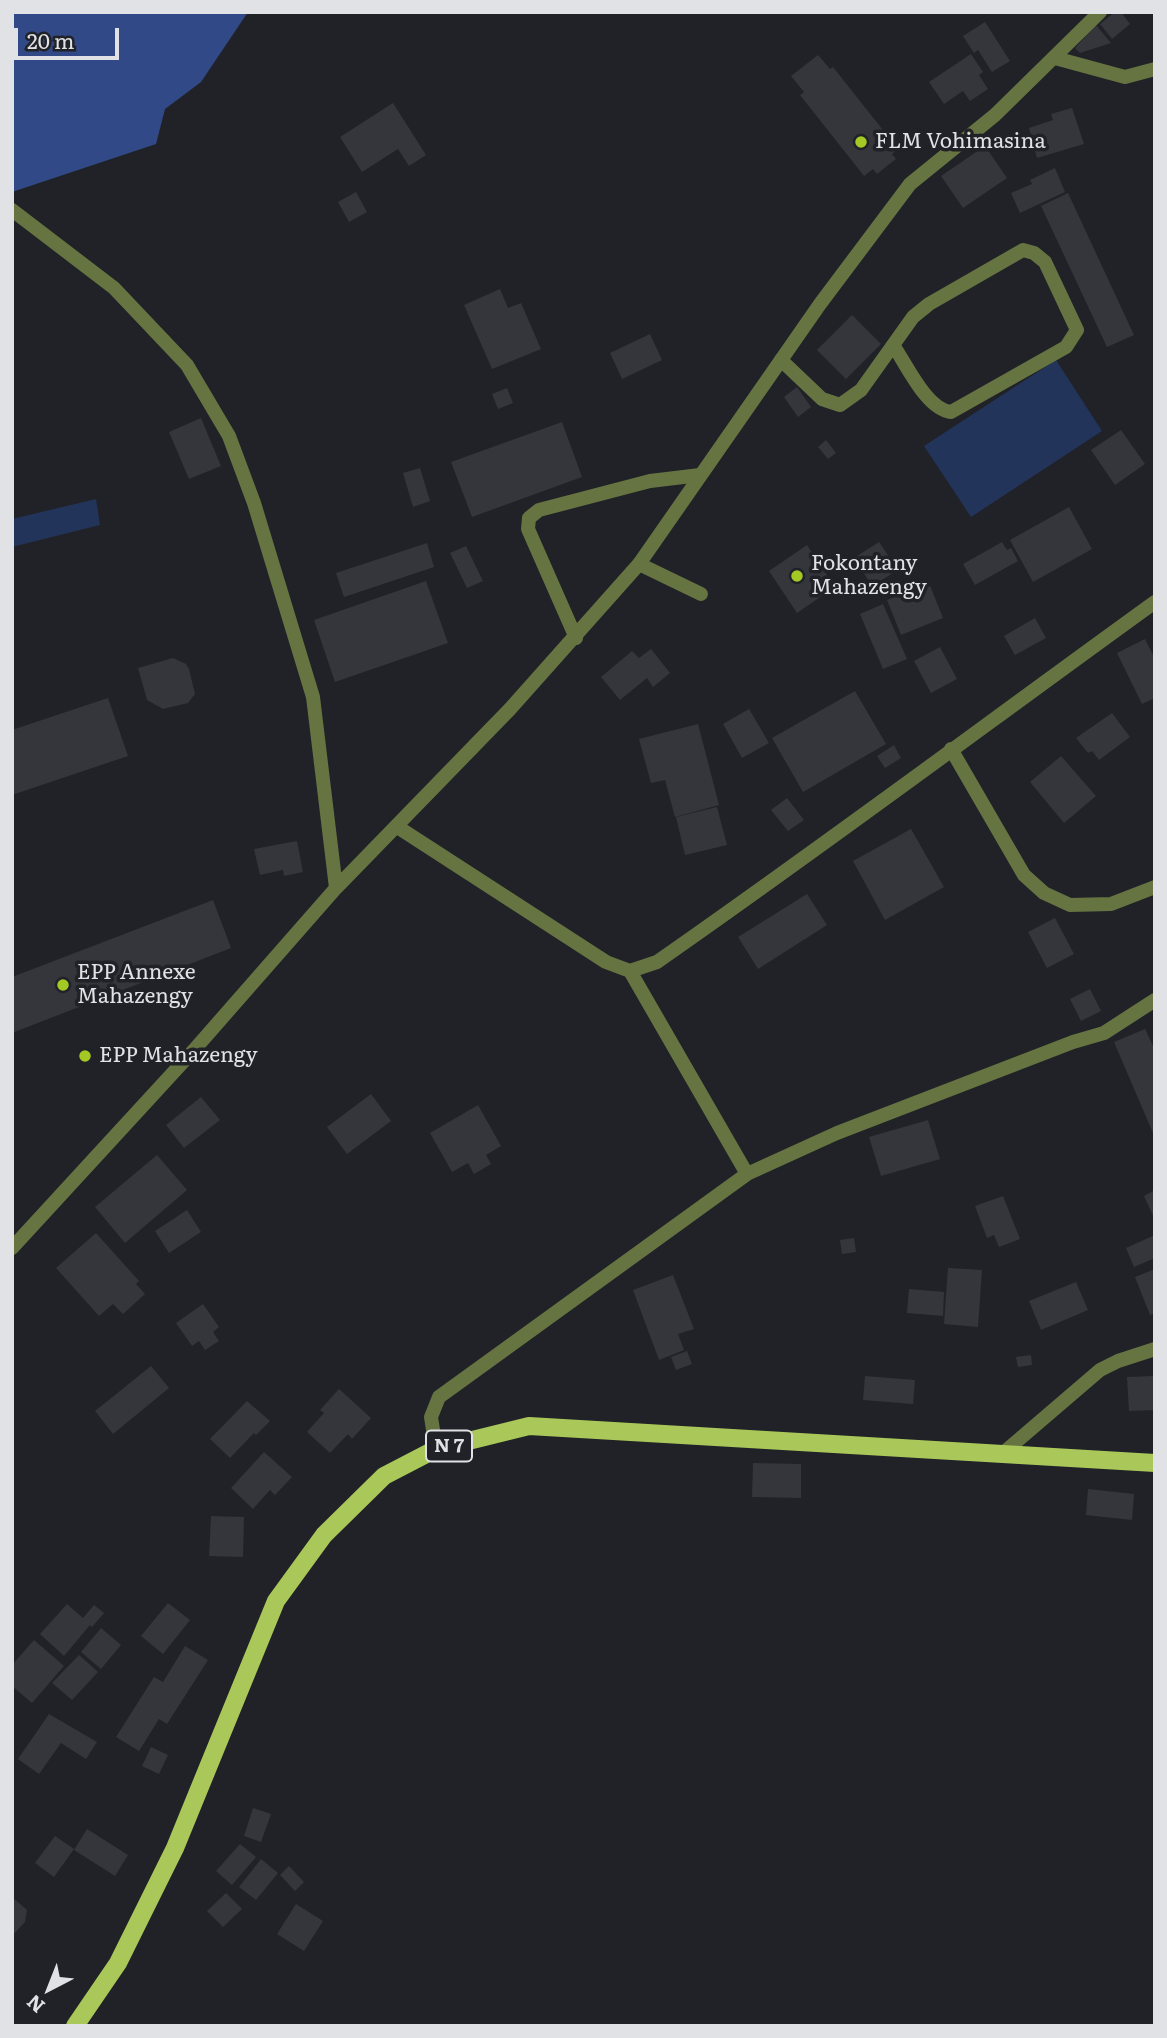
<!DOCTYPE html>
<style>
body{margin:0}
#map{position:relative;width:1167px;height:2038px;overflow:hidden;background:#202227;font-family:Literata,serif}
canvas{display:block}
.frame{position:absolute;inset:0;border:14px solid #e0e2e6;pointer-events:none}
.north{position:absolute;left:14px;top:1954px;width:70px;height:70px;-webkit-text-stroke:5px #202227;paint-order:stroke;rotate:222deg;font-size:19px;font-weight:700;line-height:28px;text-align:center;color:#e0e2e6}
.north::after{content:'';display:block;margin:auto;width:24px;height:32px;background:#e0e2e6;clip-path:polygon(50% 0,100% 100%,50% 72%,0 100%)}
.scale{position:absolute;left:14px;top:28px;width:105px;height:32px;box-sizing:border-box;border:4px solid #e0e2e6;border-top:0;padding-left:9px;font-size:21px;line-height:24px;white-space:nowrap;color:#e0e2e6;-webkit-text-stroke:5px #202227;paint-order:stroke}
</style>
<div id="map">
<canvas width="1167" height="2038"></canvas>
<div class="frame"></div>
<div class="north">N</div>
<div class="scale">20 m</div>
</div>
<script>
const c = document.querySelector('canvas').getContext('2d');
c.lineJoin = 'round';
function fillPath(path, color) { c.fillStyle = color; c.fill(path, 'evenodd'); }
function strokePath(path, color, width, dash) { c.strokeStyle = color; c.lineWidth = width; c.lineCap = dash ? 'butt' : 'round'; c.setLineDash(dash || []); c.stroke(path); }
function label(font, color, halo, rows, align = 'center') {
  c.font = font + ' Literata,serif'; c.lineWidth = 7; c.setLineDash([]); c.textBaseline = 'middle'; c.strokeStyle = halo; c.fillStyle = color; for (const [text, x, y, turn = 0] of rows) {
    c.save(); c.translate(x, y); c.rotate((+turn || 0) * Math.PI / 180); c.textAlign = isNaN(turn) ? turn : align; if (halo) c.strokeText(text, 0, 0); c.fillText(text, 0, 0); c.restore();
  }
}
const green = new Path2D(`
 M1056,360l46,71 -131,86 -47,-71z
 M96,499l4,26 -88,22v-28z`);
const forest = new Path2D(`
 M12,12h236l-47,70 -36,27 -9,35 -144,48z`);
const building = new Path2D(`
 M1115,12h6l9,12 -18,15 -12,-15z
 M985,22l25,39 -18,11 -14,-22 -4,3 -11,-17z
 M1096,25l15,18 -31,10 -5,-5z
 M971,54l12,18 -4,3 9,14 -18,12 -7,-10 -19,13 -15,-22z
 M818,55l12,14 3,-2 65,82 -6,5 4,5 -19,15 -4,-5 -9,7 -64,-81 4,-3 -13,-16z
 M393,103l33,52 -17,11 -11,-17 -36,23 -22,-35z
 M1072,108l12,36 -47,14 -8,-30 24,-8 -2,-6z
 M985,146l22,32 -44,30 -22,-32z
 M1055,168l10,24 -45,21 -9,-20 21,-9 -2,-4z
 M356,192l11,20 -18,10 -11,-20z
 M1068,193l66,142 -27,12 -66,-141z
 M500,289l8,19 13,-5 20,46 -49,20 -28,-64z
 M852,315l29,29 -35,35 -29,-29z
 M650,334l12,26 -40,19 -12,-26z
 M797,387l14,20 -13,10 -14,-20z
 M507,388l6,15 -15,6 -6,-15z
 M201,418l20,48 -32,13 -20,-47z
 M562,422l20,55 -110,40 -21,-55z
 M1121,430l24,34 -30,21 -24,-35z
 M826,440l10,13 -8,6 -10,-12z
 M420,468l10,33 -17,6 -10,-34z
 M1069,507l23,42 -59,33 -23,-42z
 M879,542l19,28 -26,16 -18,-28z
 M1002,542l5,8 4,-2 7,13 -43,24 -12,-21z
 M427,543l7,24 -90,30 -8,-24z
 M807,545l28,42 -38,26 -28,-42z
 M466,546l17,35 -16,7 -17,-35z
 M426,581l22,62 -113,39 -21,-62z
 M929,583l14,35 -42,17 -14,-35z
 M883,604l24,55 -24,10 -23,-55z
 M1035,618l11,20 -31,17 -11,-19z
 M1145,639l10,20v39l-13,6 -25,-51z
 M940,647l17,32 -26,14 -17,-32z
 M651,649l19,24 -17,14 -6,-9 -27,22 -19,-23 31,-26 7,7z
 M173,658l13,6 3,5 6,25 -7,9 -25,6 -16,-9 -9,-32z
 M855,691l31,53 -83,48 -31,-54z
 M108,698l20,58 -116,39v-65z
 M749,709l20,34 -27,15 -19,-34z
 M1112,713l18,24 -31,23 -7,-9 -4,2 -12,-15z
 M698,724l21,81 -44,12 -10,-37 -14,3 -12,-44z
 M894,745l7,13 -16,10 -8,-12z
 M1061,756l35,40 -32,27 -34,-41z
 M787,798l17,22 -16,11 -17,-21z
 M717,807l10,38 -42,10 -9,-38z
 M911,829l33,58 -59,33 -32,-59z
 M297,841l6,31 -19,4 -1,-6 -23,5 -6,-26z
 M807,894l20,31 -69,44 -20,-32z
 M213,900l18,48 -219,85v-56z
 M1055,918l19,36 -27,14 -19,-36z
 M1090,989l11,22 -20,10 -11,-22z
 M1145,1029l10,21v82l-2,1 -39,-91z
 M371,1094l20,27 -44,33 -20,-27z
 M201,1097l19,23 -36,28 -18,-23z
 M478,1105l23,41 -15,9 5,9 -17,10 -6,-11 -16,9 -22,-39z
 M928,1120l12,39 -59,17 -12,-39z
 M157,1155l30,35 -62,53 -30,-36z
 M1155,1190v30l-11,-24z
 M1003,1196l17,43 -21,8 -5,-12 -7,3 -12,-32z
 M187,1210l14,22 -32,21 -14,-22z
 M96,1233l43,48 -3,3 9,10 -22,20 -10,-10 -14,12 -43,-48z
 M1155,1235v23l-21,9 -8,-19z
 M854,1238l2,14 -14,2 -2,-14z
 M948,1268l34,2 -4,57 -34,-3z
 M1155,1269v44l-5,2 -15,-38z
 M673,1275l21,54 -16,5 6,16 -25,10 -26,-70z
 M1076,1282l12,28 -47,20 -12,-29z
 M909,1289l35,3 -1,24 -36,-3z
 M203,1304l16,23 -6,5 6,9 -14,9 -6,-9 -7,5 -16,-23z
 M687,1351l5,13 -16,6 -5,-13z
 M1031,1355l1,10 -14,2 -2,-10z
 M151,1366l18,22 -56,46 -18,-23z
 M865,1376l50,4 -2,24 -50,-4z
 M1153,1376l2,34 -26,1 -2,-34z
 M339,1389l32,29 -19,21 -4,-5 -18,19 -23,-21 17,-19 -4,-3z
 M247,1401l23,20 -14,14 -2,-2 -24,25 -20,-19z
 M264,1452l28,25 -17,18 -5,-5 -17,19 -22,-21z
 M753,1463l48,1v34l-49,-1z
 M1088,1489l46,5 -2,26 -46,-5z
 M211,1516l33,1 -1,40 -34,-1z
 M168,1603l22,17 -27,34 -22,-18z
 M67,1604l16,14 11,-13 10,8 -12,14 -2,-2 -26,31 -24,-22z
 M101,1628l20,17 -20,24 -20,-17z
 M34,1640l30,26 -32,37 -20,-17v-21z
 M185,1646l23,14 -41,64 -8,-5 -20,32 -23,-14 38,-60 9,5z
 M79,1655l19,17 -26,28 -20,-17z
 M49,1714l48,28 -11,17 -25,-16 -22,31 -21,-15z
 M151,1747l17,8 -9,19 -17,-8z
 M253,1808l18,6 -10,28 -17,-6z
 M87,1829l41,26 -13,21 -41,-26z
 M55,1836l19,13 -20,28 -19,-14z
 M240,1844l16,13 -24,28 -16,-14z
 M261,1859l17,14 -22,27 -17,-13z
 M289,1866l15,16 -9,9 -15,-16z
 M226,1893l16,16 -19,18 -16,-16z
 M12,1897l15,13 -2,12 -13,14z
 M296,1904l27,17 -19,30 -27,-17z`);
const lane = new Path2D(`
 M781,360l41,39 18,6 21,-15 52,-73 16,-13 94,-54 11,3 11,9 32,68 -11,17 -115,65c-25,-3 -44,-47 -58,-67
 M639,564l62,30
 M576,638l-48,-109 1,-11 10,-8 111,-29 50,-6
 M951,749l73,126 20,18 26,12 41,-1 44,-17
 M1002,1454l98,-84 18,-9 37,-12`);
const street = new Path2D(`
 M1055,58l70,19 30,-8
 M12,210l102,78 73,77 42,71 25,67 59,194 23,191
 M396,826l210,136 24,9 27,-9c168,-117 332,-240 498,-360
 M630,971l117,203
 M12,1248l182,-198 142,-162 174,-179 129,-145 181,-260 90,-120 85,-69 105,-103
 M436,1449l-5,-32 8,-20 308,-223 90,-41 236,-91 31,-9 51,-33`);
const primary = new Path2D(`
 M75,2026l43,-63 57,-115 101,-247 48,-66 60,-59 52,-27 93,-23 626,37`);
const markers = [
 [861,142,7,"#a4c824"],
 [797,576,7,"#a4c824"],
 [63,985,7,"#a4c824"],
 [85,1056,7,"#a4c824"]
];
const shields = [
 [449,1446,46]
];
const shieldNames = [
 ["N 7",449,1446]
];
const poiNames = [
 ["FLM Vohimasina",875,142],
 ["Fokontany",811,564],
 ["Mahazengy",811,588],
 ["EPP Annexe",77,973],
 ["Mahazengy",77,997],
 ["EPP Mahazengy",99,1056]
];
fillPath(green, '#23345a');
fillPath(forest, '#314a87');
fillPath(building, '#34363c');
strokePath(lane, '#667442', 14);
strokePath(street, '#667442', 14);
strokePath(primary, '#aac759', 18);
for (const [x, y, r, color] of markers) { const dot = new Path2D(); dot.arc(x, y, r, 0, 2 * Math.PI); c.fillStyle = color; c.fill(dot); strokePath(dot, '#202227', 2.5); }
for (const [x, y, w] of shields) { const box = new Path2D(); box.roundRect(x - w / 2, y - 15.5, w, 31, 5); c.fillStyle = '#202227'; c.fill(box); strokePath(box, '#e0e2e6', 2); }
label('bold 19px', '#e0e2e6', null, shieldNames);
label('21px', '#e0e2e6', '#202227', poiNames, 'left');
</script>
